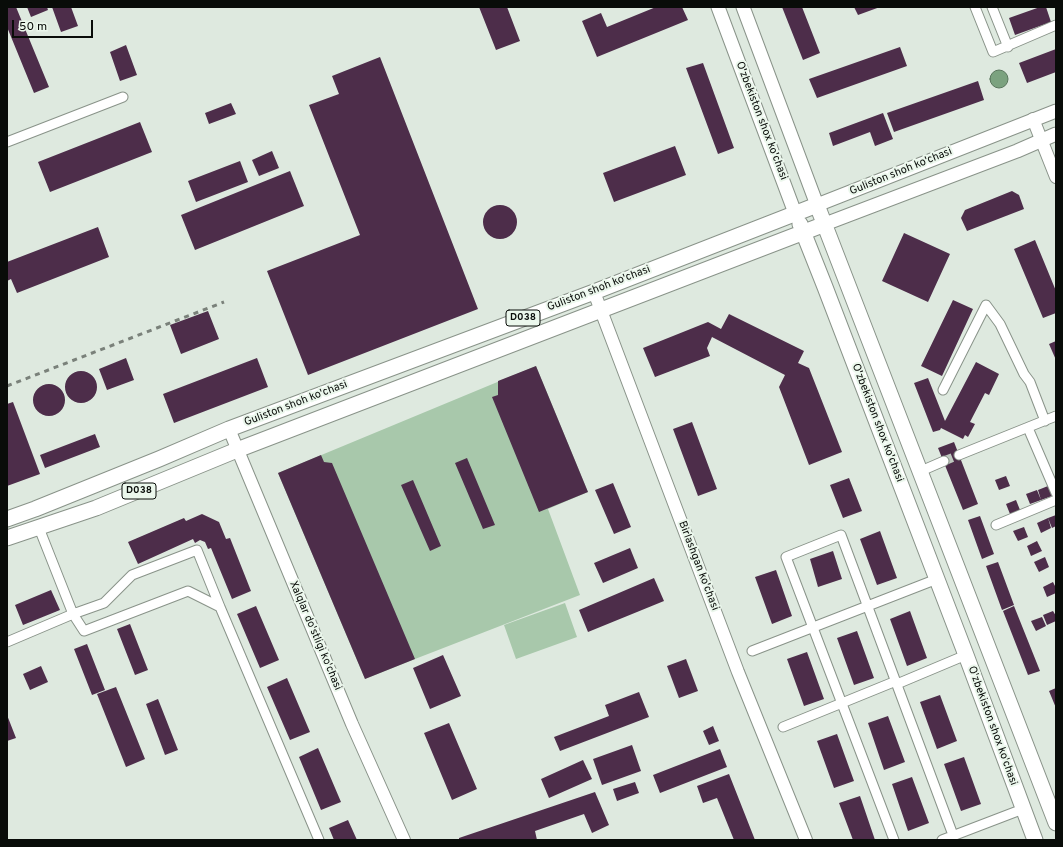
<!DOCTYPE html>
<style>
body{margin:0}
#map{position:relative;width:1063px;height:847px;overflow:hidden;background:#dee9df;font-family:Overpass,sans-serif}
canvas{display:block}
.frame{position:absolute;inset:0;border:8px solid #090c09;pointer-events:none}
.scale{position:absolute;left:12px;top:20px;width:81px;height:18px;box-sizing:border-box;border:2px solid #090c09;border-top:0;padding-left:5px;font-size:12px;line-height:14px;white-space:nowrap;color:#090c09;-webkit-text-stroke:3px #ebf7ec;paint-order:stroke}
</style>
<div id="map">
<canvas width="1063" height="847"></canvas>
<div class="frame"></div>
<div class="scale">50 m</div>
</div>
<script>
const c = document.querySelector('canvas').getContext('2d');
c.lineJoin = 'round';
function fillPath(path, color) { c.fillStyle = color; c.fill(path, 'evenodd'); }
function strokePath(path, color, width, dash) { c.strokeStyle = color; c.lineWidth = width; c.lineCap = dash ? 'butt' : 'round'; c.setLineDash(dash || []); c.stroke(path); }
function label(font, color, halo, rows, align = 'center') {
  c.font = font + ' Overpass,sans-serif'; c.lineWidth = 4; c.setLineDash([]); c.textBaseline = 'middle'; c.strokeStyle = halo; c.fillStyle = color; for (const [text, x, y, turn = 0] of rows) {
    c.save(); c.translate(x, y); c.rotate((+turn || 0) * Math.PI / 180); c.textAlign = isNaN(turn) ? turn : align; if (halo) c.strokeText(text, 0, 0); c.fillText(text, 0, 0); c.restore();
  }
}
const green = new Path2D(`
 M536,366l52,126 -40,17 32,86 -165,64 -50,20 -87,-206z
 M565,603l12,34 -61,22 -12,-34z`);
const water = new Path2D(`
 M990 79a9 9 0 1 1 18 0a9 9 0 1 1-18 0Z`);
const building = new Path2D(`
 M7,7h9l33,80 -15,6 -27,-66z
 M27,7h20l1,3 -17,7z
 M52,7h19l7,19 -17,6z
 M479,7h28l13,34 -24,9z
 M656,7h26l6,13 -91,37 -15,-36 19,-8 6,14z
 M782,7h20l18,46 -17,7z
 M854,7h26l-22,8z
 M1040,7h6l5,15 -36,13 -6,-17z
 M126,45l11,30 -17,6 -10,-29z
 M900,47l7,19 -90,32 -8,-19z
 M1056,49v23l-29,11 -8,-20z
 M380,57l98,252 -170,66 -41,-104 93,-36 -51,-130 30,-11 -7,-18z
 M703,63l31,85 -16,6 -32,-86z
 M978,81l6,19 -90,32 -7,-19z
 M231,103l5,11 -27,10 -4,-11z
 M883,113l10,26 -18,7 -5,-14 -37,14 -4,-13z
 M140,122l12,30 -102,40 -12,-30z
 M675,146l11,29 -72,27 -11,-29z
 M272,151l7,17 -20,8 -7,-16z
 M240,161l8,21 -52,20 -8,-21z
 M290,171l14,35 -109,44 -14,-35z
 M1012,191l7,4 5,14 -57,22 -6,-13 4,-8z
 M483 222a17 17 0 1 1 34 0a17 17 0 1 1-34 0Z
 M98,227l11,30 -92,36 -6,-14 -4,2v-19z
 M904,233l46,21 -22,48 -46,-21z
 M1035,240l21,51v22l-13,5 -29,-69z
 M953,300l20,9 -31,67 -21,-10z
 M208,311l11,28 -38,15 -11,-29z
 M729,314l75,37 -6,12 11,5 33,84 -33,13 -30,-78 6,-12 -73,-38 -5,11 3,8 -55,21 -12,-29 65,-26 13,7z
 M1056,341v19l-7,-16z
 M126,358l8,22 -27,10 -8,-21z
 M257,358l11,29 -94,36 -11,-29z
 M976,362l23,12 -10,21 -4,-2 -15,29 5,2 -7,13 -3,-2 -2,4 -22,-11 -1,2 -7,2 -19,-49 14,-5 17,43z
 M536,366l52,126 -49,20 -47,-115 6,-2v-14z
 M65 387a16 16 0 1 1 32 0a16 16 0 1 1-32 0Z
 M33 400a16 16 0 1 1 32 0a16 16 0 1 1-32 0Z
 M13,402l27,72 -33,12v-82z
 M692,422l25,67 -19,7 -25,-67z
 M95,434l5,13 -55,21 -5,-13z
 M954,442l24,62 -15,6 -25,-62z
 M321,455l3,7 8,1 83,196 -50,20 -87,-206z
 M467,458l28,67 -12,4 -28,-66z
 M1006,476l4,10 -11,4 -4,-10z
 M849,478l13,33 -19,7 -13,-33z
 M413,480l28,66 -11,5 -29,-66z
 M613,483l18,44 -17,7 -19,-44z
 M1048,486l4,10 -11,4 -3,-10z
 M1037,490l4,10 -11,4 -4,-10z
 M1016,500l4,10 -10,4 -4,-10z
 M202,514l17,8 7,17 4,-1 21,53 -19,8 -21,-51 -3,1 -3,-7 -5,-2 -5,3 -2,-4 -55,25 -10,-22 56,-24 2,3z
 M1056,515v11l-4,2 -4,-10z
 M980,516l14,38 -12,5 -14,-39z
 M1048,518l3,10 -10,5 -4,-10z
 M1024,527l4,10 -10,4 -5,-10z
 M880,531l17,47 -20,7 -17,-46z
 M1037,541l5,10 -11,5 -4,-10z
 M630,548l8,20 -35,15 -9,-20z
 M833,551l9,28 -24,8 -8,-28z
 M1045,557l4,10 -10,5 -5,-10z
 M998,562l16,43 -12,5 -16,-44z
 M776,570l16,46 -20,8 -17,-47z
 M654,578l10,23 -76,31 -9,-22z
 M1053,582l3,6v5l-9,4 -4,-10z
 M51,590l9,20 -37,15 -8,-20z
 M256,606l23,54 -19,8 -23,-54z
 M1014,606l26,65 -12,4 -25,-64z
 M910,611l17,47 -20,8 -17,-47z
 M1053,611l3,5v5l-9,4 -4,-10z
 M1042,617l4,9 -10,5 -5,-10z
 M130,624l18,46 -13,5 -18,-46z
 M857,631l17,47 -20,7 -17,-47z
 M87,644l18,46 -13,5 -18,-46z
 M807,652l17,47 -20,7 -17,-47z
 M443,655l18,41 -31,13 -17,-41z
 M686,659l12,32 -19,7 -12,-32z
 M41,666l7,16 -18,8 -7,-16z
 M287,678l23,54 -20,8 -23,-53z
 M116,687l29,72 -19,8 -29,-73z
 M1056,688v20l-7,-17z
 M639,692l10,25 -89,34 -6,-14 55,-21 -4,-11z
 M940,695l17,46 -20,8 -17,-47z
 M158,699l20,51 -13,5 -19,-51z
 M7,715l9,23 -9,3z
 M888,716l17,46 -21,8 -16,-47z
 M449,723l28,66 -25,11 -28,-67z
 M713,726l6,15 -10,4 -6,-14z
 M837,734l17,47 -20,7 -17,-47z
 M632,745l9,26 -39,14 -9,-26z
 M318,748l23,54 -20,8 -22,-53z
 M720,749l7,18 -67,26 -7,-18z
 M964,757l17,47 -20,7 -17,-47z
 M583,760l9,19 -43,19 -8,-19z
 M729,774l26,66h-21l-17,-42 -14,5 -6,-17z
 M912,777l17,46 -21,8 -16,-47z
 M635,782l4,11 -22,8 -4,-12z
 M595,792l14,33 -17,8 -8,-19 -49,17 2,9h-78v-2z
 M860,796l15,44h-22l-14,-37z
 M348,820l9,20h-23l-5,-12z`);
const minorTunnel = new Path2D(`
 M944,461l15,-6`);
const minor = new Path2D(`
 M975,7l18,45 63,-27
 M992,7l16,40
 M7,142l116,-45
 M943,390l43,-85 14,19 24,50 6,8 15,39
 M1028,428l28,65
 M959,455l97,-39
 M921,471l23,-10
 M996,525l60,-25
 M39,528l34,86 11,17 104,-40 32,16 99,233
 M7,642l66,-28 31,-11 28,-28 65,-25 23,57
 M752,651l185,-72
 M897,684l69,-29
 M783,727l113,-46
 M894,840l-108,-283 55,-22 112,300
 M942,840l81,-31`);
const tertiary = new Path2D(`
 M1033,119l23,58
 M594,292l144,380 68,168
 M229,429l123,295 52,116`);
const secondary = new Path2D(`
 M718,7l77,206
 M743,7l74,198 239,-94
 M825,224l192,-73 39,-17`);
const primary = new Path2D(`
 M800,224l25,63 141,368 69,185
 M7,519l28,-10 124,-50 70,-30 365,-137 223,-87 239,618
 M7,538l89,-30 141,-58 588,-226`);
const rail = new Path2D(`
 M7,386l217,-84`);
const shields = [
 [523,318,34],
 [139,491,34]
];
const shieldNames = [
 ["D038",523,318],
 ["D038",139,491]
];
const streetNames = [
 ["O'zbekiston shox ko'chasi",761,121,69],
 ["Guliston shoh ko'chasi",901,172,-22],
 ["Guliston shoh ko'chasi",599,289,-21],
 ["Guliston shoh ko'chasi",296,404,-21],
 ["O'zbekiston shox ko'chasi",877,423,69],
 ["Birlashgan ko'chasi",698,566,69],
 ["Xalqlar do'stligi ko'chasi",315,636,67],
 ["O'zbekiston shox ko'chasi",992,726,70]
];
fillPath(green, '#a8c8ab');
fillPath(water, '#7ba27f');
strokePath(water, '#59755c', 1);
fillPath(building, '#4d2d4a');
strokePath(minorTunnel, '#bec8bf', 9, [9, 4.5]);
strokePath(minor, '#899389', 11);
strokePath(tertiary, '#899389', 14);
strokePath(secondary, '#899389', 15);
strokePath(primary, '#899389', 17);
strokePath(minor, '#fff', 9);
strokePath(tertiary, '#fff', 12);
strokePath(secondary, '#fff', 13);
strokePath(primary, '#fff', 15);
strokePath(rail, '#7a817a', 3, [5, 5]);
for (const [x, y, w] of shields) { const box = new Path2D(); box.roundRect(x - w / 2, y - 8, w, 16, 3); c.fillStyle = '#ebf7ec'; c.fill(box); strokePath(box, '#090c09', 1); }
label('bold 10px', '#090c09', null, shieldNames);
label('11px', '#090c09', '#ebf7ec', streetNames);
</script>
